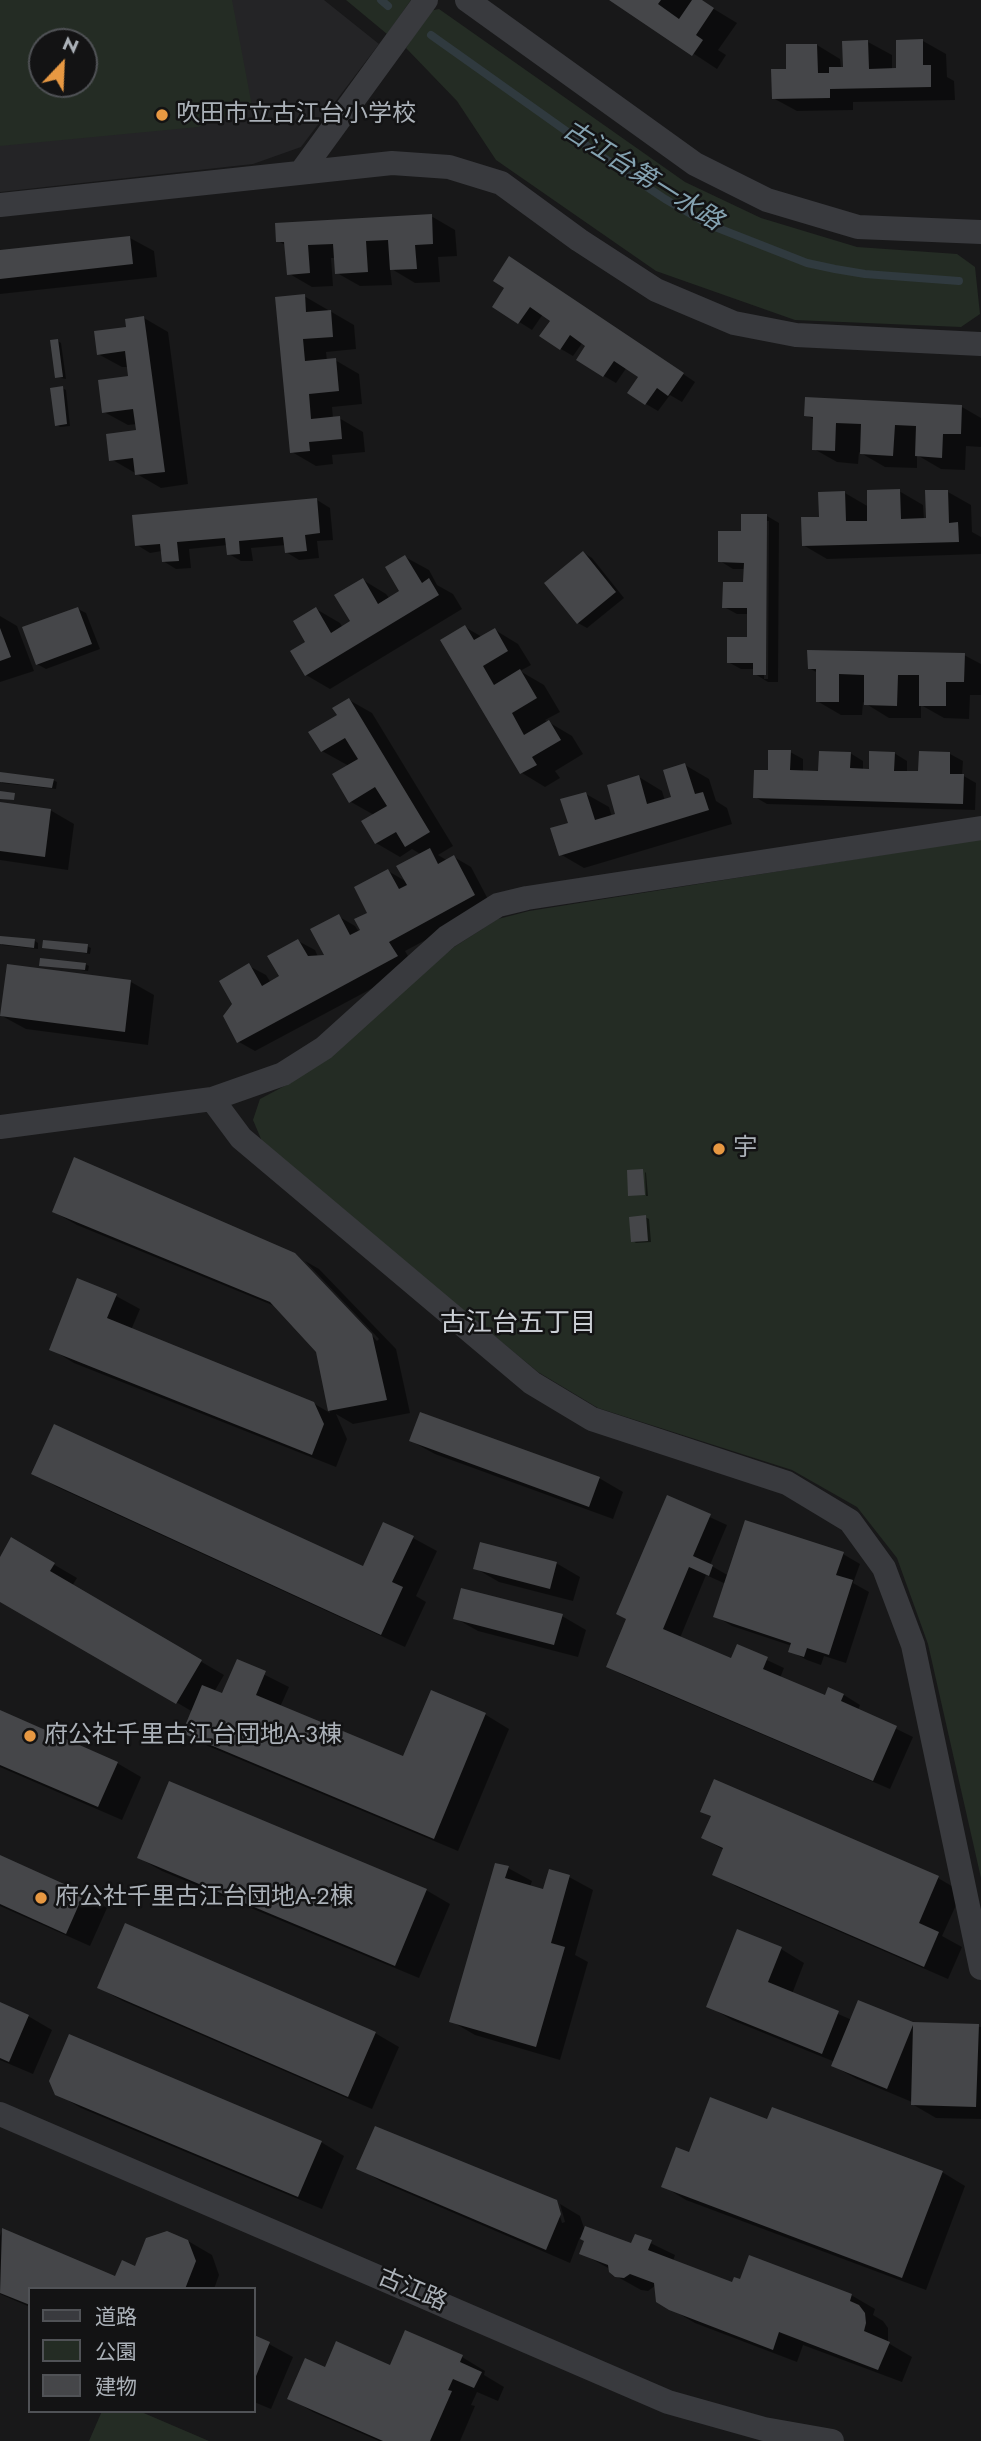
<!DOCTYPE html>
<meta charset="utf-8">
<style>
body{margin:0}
#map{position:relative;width:981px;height:2441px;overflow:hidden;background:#181819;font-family:Jost,"Noto Sans JP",sans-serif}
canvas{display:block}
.legend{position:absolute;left:28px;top:2287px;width:228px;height:126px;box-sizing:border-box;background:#131314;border:2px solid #505256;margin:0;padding:9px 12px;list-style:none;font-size:21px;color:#abb1b8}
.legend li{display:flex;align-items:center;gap:14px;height:35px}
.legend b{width:35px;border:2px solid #505256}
.north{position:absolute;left:28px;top:28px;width:70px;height:70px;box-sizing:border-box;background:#131314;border:2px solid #505256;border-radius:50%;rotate:23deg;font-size:19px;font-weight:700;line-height:28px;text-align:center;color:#abb1b8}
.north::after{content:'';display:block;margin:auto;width:24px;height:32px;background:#e79842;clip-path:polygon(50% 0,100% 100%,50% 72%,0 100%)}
</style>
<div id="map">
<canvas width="981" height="2441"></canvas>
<ul class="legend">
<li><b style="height:9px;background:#393a3e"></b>道路</li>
<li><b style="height:19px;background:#242c24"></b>公園</li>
<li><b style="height:19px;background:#454649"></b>建物</li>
</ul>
<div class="north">N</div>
</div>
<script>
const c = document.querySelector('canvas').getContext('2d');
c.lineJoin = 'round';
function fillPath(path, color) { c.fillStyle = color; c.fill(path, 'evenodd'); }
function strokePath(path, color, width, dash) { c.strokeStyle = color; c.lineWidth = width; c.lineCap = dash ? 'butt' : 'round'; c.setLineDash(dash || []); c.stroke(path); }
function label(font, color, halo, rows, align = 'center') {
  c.font = font + ' Jost,"Noto Sans JP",sans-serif'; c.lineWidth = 5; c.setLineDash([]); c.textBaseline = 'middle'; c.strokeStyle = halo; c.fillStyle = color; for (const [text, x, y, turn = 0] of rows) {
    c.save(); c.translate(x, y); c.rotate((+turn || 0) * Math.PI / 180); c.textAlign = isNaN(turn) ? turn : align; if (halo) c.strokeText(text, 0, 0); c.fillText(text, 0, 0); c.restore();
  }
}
const built = new Path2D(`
 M0,0h324l55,44 -78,103 -48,17 -253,28zM42,42h42v42h-42z`);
const green = new Path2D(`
 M0,0h232l20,106 -54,21 -198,19zM42,42h42v42h-42z
 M346,0h65l-24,34z
 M439,9l246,173 76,36 96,29 100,7 18,13 5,47 -19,13 -166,-7 -139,-49 -160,-111 -39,-59 -51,-53 23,-37z
 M981,839v1039l-53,-234 -31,-86 -40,-51 -65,-37 -194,-62 -60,-36 -274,-226 -11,-26 7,-21 32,-17 162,-135 44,-28 31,-8z
 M102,2411h37l70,30h-120z`);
const shadow = new Path2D(`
 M612,0h87l38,23 -19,27 8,5 -9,14z
 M923,41l23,13 1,23 7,4 1,19 -102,2v8l-56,1 -24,-13 15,-27 29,-26 23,14 1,9h3l24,-26 24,13v15h6z
 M431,216l24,14 2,26 -19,1 2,25 -25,1 -25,-15 2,17 -32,1 -23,-13 -3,-15h-3l2,28 -21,1 -24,-14 -1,-27 -9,-5z
 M130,238l24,13 3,26 -157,17v-43z
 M522,265l173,117 -13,20 -12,-7 -12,16 -12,-7 -6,-28 -13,-9 -11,16 -12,-7 -16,-31 -5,-3 -10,14 -12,-7 -9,-29 -9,-6 -11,16 -38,-24z
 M304,296l50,29 2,24 -30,3 1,9 8,-1 24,14 3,30 -30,3 1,11h6l24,14 2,20 -33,3 1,9 -17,2 -24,-14z
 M144,318l24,14 20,152 -27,4 -50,-29 27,-28 -1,-7 -9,1 -24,-13 26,-35 -1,-10h-7l-24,-13z
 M58,341l3,2 5,36 -10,-2z
 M62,388l4,2 4,36 -10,1 -3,-2z
 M962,407l19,11v29l-15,-1 -1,24 -24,-1 -24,-14v13l-32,-1 -26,-15 -1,12 -21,-2 -23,-13 1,-29 -9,-5z
 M899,491l24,14 1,15h4l20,-28 23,13 1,27 9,5v17l-154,5 -24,-14 18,-27 24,-25 24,14z
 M317,500l13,8 3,32 -16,1 2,17 -20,2 -13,-8v-7l-35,3 2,13h-12l-12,-7 -1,-9 -39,4 2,19 -15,1 -13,-8 -1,-10 -12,2 -13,-8z
 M767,516l12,7 -1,159h-10l-13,-8v-5h-14l-13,-7 20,-23 1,-25h-12l-13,-7 21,-23v-15h-12l-13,-8 23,-29zM765,521h4l-1,158h-4z
 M584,553l8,5 32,40 -37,30 -9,-5z
 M405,557l24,13 8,15 16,9 9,15 -132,80 -24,-14 2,-33 8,-33 24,14 3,5 9,-6 11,-42 23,14 4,5 12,-7z
 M78,609l8,4 14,36 -54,20 -9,-5z
 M0,616l17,10 17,45 -34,11z
 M465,627l17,10 13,-7 23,14 13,21 -11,6 24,14 16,27 -15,8 27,16 11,18 -28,17 5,7 -15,9 -23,-14z
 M964,655l17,9v31h-11l-1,24 -25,-1 -23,-13v13h-32l-26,-16 -1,13h-21l-24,-14 1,-28 -9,-5z
 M349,700l23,13 81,133 -15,9 10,6 6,-4 17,10 20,38 -86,46 9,15 -159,85 -16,-9 -5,-38 15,-38 17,9 5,8 10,-6 17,-36 17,9 3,7 8,-1 12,-40 17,10 4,6 11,-19 18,-42 19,11 15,-27 -10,-6 -12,8 -24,-14 -2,-28 -23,-13 -2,-36 -27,-15z
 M790,752l13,7v13l17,1 30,-20 13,8v10h8l23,-18 13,8v12h13l30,-19 13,7 -1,14 14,8 -1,27 -208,-6 -12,-7 14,-25z
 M685,765l24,14 7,22 11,7 5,16 -148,44 -24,-14 10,-30 16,-30 23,13 3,10 6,-2 21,-38 23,14 3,10 9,-3z
 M0,774l53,6 4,2 -1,7 -54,-6z
 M0,804l50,6 24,14 -6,46 -68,-10z
 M0,937l35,4 3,2v6l-36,-4z
 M87,946l4,2 -1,6 -46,-7z
 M85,964l4,2 -1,5 -47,-6z
 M131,982l23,13 -6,50 -122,-16 -24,-13z
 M645,1172l1,1 2,23h-2z
 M54,1212l241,43 82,86 2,-2 -74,-78 14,8 77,80 14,64 -57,11 -17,-10 11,25 -11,28 -262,-104 -23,-14 65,-53 24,13 -9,21 182,73 17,10 -12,-61 -41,-45 -200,-82z
 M645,1217l4,2 2,23 -15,1 -3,-2z
 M411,1441l188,37 24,14 -10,27 -178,-65z
 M33,1473l331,95 49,-30 24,13 -21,45 10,6 -21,45 -348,-160z
 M668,1498l59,27 -17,40 19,11 114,-22 17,10 -7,19 16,9 -23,71 -22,-7 -3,9 -14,-5 -17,-9 2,-5 -60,-20 -17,-10 11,-32 -20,-9 -26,63 52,22 5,-14 47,22 -4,10 45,19 4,-8 15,6 16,10 -2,5 55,27 -23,52 -265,-113 -17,-9 20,-48z
 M12,1540l65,38 -5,8 152,89 -10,17 9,4 14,-35 52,26 -9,20 124,52 28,-66 54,22 23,14 -51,122 -250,-105 -24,-13 9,-21 -193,-113v-39z
 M556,1563l24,14 -7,24 -74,-19 -24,-14z
 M562,1616l24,14 -8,27 -100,-26 -23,-13z
 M0,1712l117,51 24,14 -19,43 -122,-53z
 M703,1838l235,40 24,14 -20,44 20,11 -14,32 -211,-92 -23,-13 10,-24z
 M0,1857l84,37 23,14 -17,38 -90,-40z
 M139,1858l287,32 24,14 -31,74 -257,-107z
 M508,1868l24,13 -2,6 14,4 25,-14 24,13 -18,65 13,7 -28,98 -85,-25 -24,-14z
 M781,1949l23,14 -12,31 60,26 129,7v92l-45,-1 -24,-14v-2l-55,-23 -24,-13 2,-4 -103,-42 -24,-14z
 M99,1988l276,45 24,14 -27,62 -249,-108z
 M0,2004l28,12 24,14 -19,44 -33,-14z
 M57,2094l264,48 23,14 -22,53 -241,-101z
 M768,2121l174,51 23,14 -39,104 -240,-90 -23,-14 27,-32z
 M359,2168l197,34 2,1h-2l6,20 3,-1 -5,-18 20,12 5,15 47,15 4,-10 39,19 -2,6 60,23 118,11 24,14 -2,6 10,6 5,7v15l24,14 -10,25 -99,-37 -6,17 -102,-39 -38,-22 -1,-16 -8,6 -7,-1 -25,-14 -6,-7 -29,-16 5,-12 -6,-4 -10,26 -188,-81z
 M2,2231l114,47 72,-37 24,14 7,20 -5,14h-184v18l-30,-13v-58z
 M254,2336l39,21 -22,52 -17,-7z
 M462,2357l23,14 -1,4 20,12 -6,14 -21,-9 -6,13 4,1 -15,35h-81l-66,-29 -24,-14 37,-29 65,-2z`);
const stream = new Path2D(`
 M381,0l7,6
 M431,35l183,130 51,34 45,26 97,38 28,6 30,5 94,7`);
const building = new Path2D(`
 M609,0h52l-3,4 21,15 13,-19h10l12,8 -18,27 7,5 -11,16z
 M923,39v26h8v22l-101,2v9l-58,1 -1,-30h15v-25h31l1,29h11v-6h14l-1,-26 26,-1 1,29 27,-1v-28z
 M432,214l1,30 -18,1 2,24 -27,1 -2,-30 -22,1 2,31 -33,2 -2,-30 -25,1 2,28 -23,2 -3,-33h-8l-1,-19z
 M130,236l3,28 -133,15v-29z
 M509,256l175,117 -16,23 -11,-8 -12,17 -18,-12 11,-16 -24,-16 -11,16 -27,-17 9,-14 -15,-11 -10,15 -21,-14 11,-15 -20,-14 -12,17 -26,-17 12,-19 -11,-7z
 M305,294l1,18 25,-2 2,27 -30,2 2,22 31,-3 3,33 -30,3 2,25 29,-3 2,23 -33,3 1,9 -20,2 -15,-156z
 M144,316l21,156 -30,3 -2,-17 -24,3 -3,-27 30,-4 -3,-21 -31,4 -4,-33 30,-4 -3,-25 -28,4 -3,-24 32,-4 -1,-8z
 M58,339l5,38 -8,1 -5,-38z
 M63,386l4,38 -12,2 -5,-38z
 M805,397l157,8 -1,29h-18l-1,24 -27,-2 1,-30 -21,-1 -2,31 -33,-2 1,-30 -25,-1 -1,28 -23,-1 1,-33 -9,-1z
 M900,489l1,30 25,-1 -1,-28h23l1,33 9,-1 1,20 -157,4 -1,-29h18l-1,-25 27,-1 1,30h21v-31z
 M317,498l3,35 -15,2 2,16 -22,2 -2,-16 -44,4 1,13 -13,1 -2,-17 -48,4 2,19 -17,1 -2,-18 -25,2 -3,-31z
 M741,514h26l-1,161h-13v-12h-26v-26h20v-29h-25l1,-26h20l1,-19 -26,-1v-31h23z
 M583,551l33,41 -39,32 -33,-41z
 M405,555l17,28 7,-5 10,17 -134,81 -15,-25 15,-9 -12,-21 23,-14 15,26 19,-12 -16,-26 29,-17 15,26 21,-13 -14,-24z
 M78,607l14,37 -56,21 -14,-38z
 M465,625l9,15 21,-12 13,23 -25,15 11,19 26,-16 17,29 -25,15 12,22 25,-15 12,20 -29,17 5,8 -17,9 -80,-134z
 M0,628l11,29 -11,4z
 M807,650l158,3 -1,29h-18v24h-27v-31h-21l-1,31 -33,-1v-30l-25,-1v28h-23v-33h-8z
 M349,698l81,134 -25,15 -9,-15 -21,12 -14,-23 26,-15 -12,-19 -26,16 -17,-29 26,-15 -13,-21 -24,14 -13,-20 29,-17 -5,-7z
 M768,750h23l-1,20 28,1 1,-20 32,1 -1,16 19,1v-18l26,1 -1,19h24l1,-20 31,1v22h14l-1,30 -210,-6 1,-28h14z
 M685,763l10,31 8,-2 6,18 -150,46 -9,-28 18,-5 -8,-24 26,-7 9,28 20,-6 -8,-29 32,-10 8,29 24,-7 -8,-27z
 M0,772l54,7 -2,9 -52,-6z
 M0,791l15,2 -1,7 -14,-1z
 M0,802l51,7 -6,48 -45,-6z
 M430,848l8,16 16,-9 21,40 -86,47 9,14 -161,87 -14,-27 9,-12 -13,-23 30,-18 13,23 17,-10 -12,-20 31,-17 10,17 16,-1 -14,-26 29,-15 11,21 10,-5 -6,-11 13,-6 -13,-26 34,-18 11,20 8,-4 -11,-19z
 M0,936l35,3 -1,9 -34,-4z
 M43,940l45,4 -1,9 -45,-5z
 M40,958l46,5 -1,7 -46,-4z
 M7,964l124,16 -6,52 -125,-16z
 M74,1157l221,96 77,81 15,66 -59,11 -12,-59 -46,-50 -218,-90z
 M643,1169l2,26 -17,1 -1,-26z
 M646,1215l2,26 -17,1 -2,-25z
 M77,1278l40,16 -10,24 207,84 10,22 -12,31 -263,-105z
 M420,1412l180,65 -11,30 -180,-66z
 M54,1424l309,142 20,-44 31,14 -22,46 11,5 -22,48 -350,-161z
 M667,1495l44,19 -18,42 20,9 -4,11 -20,-9 -26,62 68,29 6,-14 31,13 -5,12 62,26 3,-8 16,7 -3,7 56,25 -24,55 -267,-114 20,-48 -10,-5z
 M745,1520l99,32 -8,23 17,5 -24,75 -22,-7 -3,9 -16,-5 3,-9 -78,-26z
 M11,1537l44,26 -5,8 152,89 -26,44 -176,-102v-45z
 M480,1542l77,20 -7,27 -77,-20z
 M461,1588l102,26 -9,31 -101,-26z
 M237,1659l29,12 -10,24 147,61 28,-66 55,23 -52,126 -252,-106 20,-48 20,8z
 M0,1710l118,52 -20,45 -98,-42z
 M714,1779l225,97 -20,47 20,9 -15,35 -212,-92 11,-27 -22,-10 10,-22 -11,-4z
 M169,1781l258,108 -32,77 -258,-108z
 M0,1855l84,38 -18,41 -66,-30z
 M495,1863l14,3 -4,12 38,11 6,-20 21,6 -19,68 14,4 -29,100 -87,-25z
 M125,1923l251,109 -28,65 -251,-109z
 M737,1929l45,18 -14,35 71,29 -17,43 -116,-47z
 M858,2000l55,22 66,2 -3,83 -65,-2 2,-80 -26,64 -56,-23z
 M0,2002l29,13 -20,47 -9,-4z
 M69,2034l253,107 -24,56 -243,-102 -6,-14z
 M710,2097l57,22 5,-12 171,64 -41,107 -241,-91 15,-40 13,5z
 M375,2126l182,74 4,14 -15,36 -190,-81z
 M585,2226l46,17 4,-9 17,6 -4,10 84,32 2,-5 6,2 9,-24 103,39 -2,7 9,4 6,8 1,10 -2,8 26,11 -12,28 -99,-38 -6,18 -104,-40 -13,-8 -2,-19 -24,-9 -6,4 -9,-1 -6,-5 -1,-7 -29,-11 5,-13 -4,-2z
 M2,2228l113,48 7,-16 13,6 11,-28 21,-7 21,9 8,21 -11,28h-155v16l-30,-12z
 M405,2330l58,25 -3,7 22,10 -8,16 -21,-9 -5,11 4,1 -22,50h-47l-96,-42 18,-41 20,9 11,-26 54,24z
 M254,2335l16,7 -16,39z`);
const minor = new Path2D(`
 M467,0l228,164 72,36 91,27 123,5
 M301,172l125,-172
 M0,205l392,-42 57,4 52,16 78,57 77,50 78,33 62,12 185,9
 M212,1099l29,39 291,245 60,36 195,64 63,38 34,47 29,77 68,323
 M0,1127l212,-28 71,-25 41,-26 123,-111 51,-32 29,-7 454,-70
 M0,2114l668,288 96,27 68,12`);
const markers = [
 [162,115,7,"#e79842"],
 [719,1149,7,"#e79842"],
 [30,1736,7,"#e79842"],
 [41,1898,7,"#e79842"]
];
const poiNames = [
 ["吹田市立古江台小学校",176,115],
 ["宇",733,1149],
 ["府公社千里古江台団地A-3棟",44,1736],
 ["府公社千里古江台団地A-2棟",55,1898]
];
const streetNames = [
 ["古江路",412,2291,23]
];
const waterNames = [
 ["古江台第一水路",642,177,32]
];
const neighbourhoodNames = [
 ["古江台五丁目",518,1325]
];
fillPath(built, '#242426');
fillPath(green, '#242c24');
fillPath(shadow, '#0007');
strokePath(stream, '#303a3f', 8);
fillPath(building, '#454649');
strokePath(minor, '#393a3e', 24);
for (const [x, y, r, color] of markers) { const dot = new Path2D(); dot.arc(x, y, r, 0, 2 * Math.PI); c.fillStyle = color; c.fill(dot); strokePath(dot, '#131314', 2.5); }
label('24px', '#abb1b8', '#131314', poiNames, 'left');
label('24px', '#abb1b8', '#131314', streetNames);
label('italic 26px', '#84a2b1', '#131314', waterNames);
label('26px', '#cbcfd5', '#131314', neighbourhoodNames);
</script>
